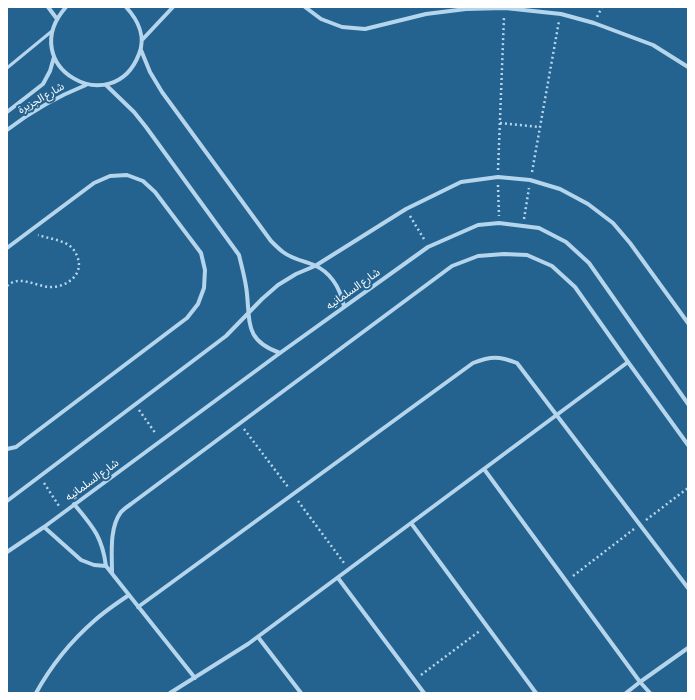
<!DOCTYPE html>
<meta charset="utf-8">
<style>
body{margin:0}
#map{position:relative;width:695px;height:700px;overflow:hidden;background:#24628f;font-family:"Asap Condensed",sans-serif}
canvas{display:block}
.frame{position:absolute;inset:0;border:8px solid #fff;pointer-events:none}
</style>
<div id="map">
<canvas width="695" height="700"></canvas>
<div class="frame"></div>
</div>
<script>
const c = document.querySelector('canvas').getContext('2d');
c.lineJoin = 'round';
function strokePath(path, color, width, dash) { c.strokeStyle = color; c.lineWidth = width; c.lineCap = dash ? 'butt' : 'round'; c.setLineDash(dash || []); c.stroke(path); }
function label(font, color, halo, rows, align = 'center') {
  c.font = font + ' "Asap Condensed","Noto Sans Arabic",sans-serif'; c.lineWidth = 4; c.setLineDash([]); c.textBaseline = 'middle'; c.strokeStyle = halo; c.fillStyle = color; for (const [text, x, y, turn = 0] of rows) {
    c.save(); c.translate(x, y); c.rotate((+turn || 0) * Math.PI / 180); c.textAlign = isNaN(turn) ? turn : align; if (halo) c.strokeText(text, 0, 0); c.fillText(text, 0, 0); c.restore();
  }
}
const path = new Path2D(`
 M597,17l5,-10
 M500,123l39,4
 M498,170l6,-153
 M532,172l27,-151
 M498,185l1,31
 M410,216l14,23
 M524,219l5,-31
 M7,286c13,-12 29,1 44,1 16,0 34,-13 26,-31 -2,-6 -7,-11 -12,-13 -9,-4 -18,-5 -27,-8
 M139,410l17,24
 M244,429l44,58
 M44,483l15,23
 M298,501l46,62
 M646,520l42,-32
 M573,576l61,-47
 M421,675l60,-45`);
const service = new Path2D(`
 M7,68l45,-37`);
const minor = new Path2D(`
 M48,7l9,12
 M66,7c-52,59 47,115 73,47 7,-17 -1,-34 -13,-47
 M305,7l16,12 21,8 23,2 61,-15 40,-5 39,-1 56,6 33,9 59,22 35,22
 M142,40l31,-33
 M141,50l9,22 12,20 109,149c4,4 8,8 12,11 9,7 21,9 31,13 18,8 26,23 30,41
 M106,85l28,27 12,15 93,128c3,13 7,26 8,39 3,31 -1,47 33,59
 M7,112l36,-28 7,-13 4,-14
 M7,130c26,-20 49,-33 79,-45
 M7,248l87,-65 16,-7 17,-1 16,6 12,11 46,61 4,17 -1,18 -6,16 -11,14 -171,129 -9,2
 M484,469l156,213 10,11
 M7,501l219,-165 36,-37 16,-14 18,-11 19,-8 91,-57 55,-27 37,-5 32,3 30,9 28,15 25,19 17,20 58,80
 M74,504c19,23 28,32 32,62l89,112
 M411,523l125,170
 M44,527l37,33 13,5 12,1
 M7,552l37,-25 236,-174 148,-106 50,-22 21,-2 40,5 27,14 23,21 99,141
 M112,573c0,-19 -3,-45 9,-61 3,-3 7,-6 10,-8l321,-238 26,-10 26,-2 23,1 25,11 23,21 53,75 60,83
 M338,578l86,115
 M138,607l335,-244c18,-7 26,-7 44,0l171,225
 M258,637l43,56
 M36,693c15,-27 35,-52 58,-72 11,-10 23,-18 35,-26
 M170,693l78,-49 380,-282
 M626,693l14,-11 48,-34`);
const streetNames = [
 ["شارع الجزيرة",41,98,-30],
 ["شارع السلمانيه",353,289,-35],
 ["شارع السلمانيه",92,480,-36]
];
strokePath(path, '#b4d5ec', 2.5, [2, 3]);
strokePath(service, '#b4d5ec', 3);
strokePath(minor, '#b4d5ec', 4);
label('11px', '#fff', '#24628f', streetNames);
</script>
